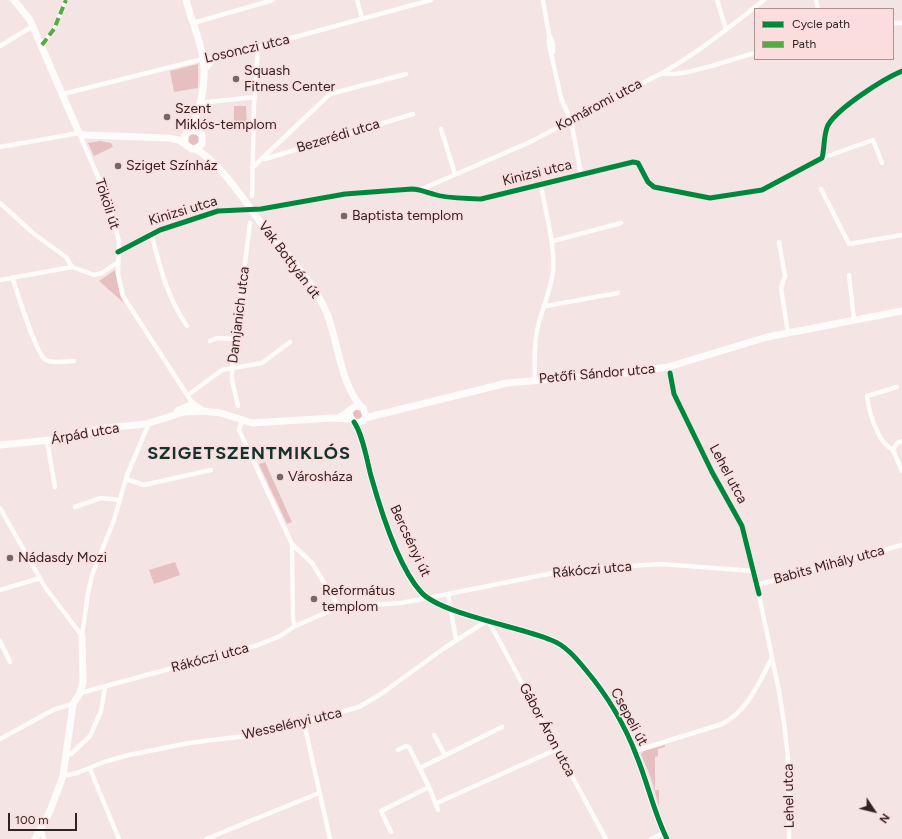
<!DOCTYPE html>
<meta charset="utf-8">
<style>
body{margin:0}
#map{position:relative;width:902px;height:839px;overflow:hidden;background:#f5e4e4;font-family:Figtree,sans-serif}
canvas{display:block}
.legend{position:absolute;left:754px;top:8px;width:140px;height:52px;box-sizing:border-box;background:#fcddde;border:1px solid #ab9393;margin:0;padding:5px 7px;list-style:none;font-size:12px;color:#312323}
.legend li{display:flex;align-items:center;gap:8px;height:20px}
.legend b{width:20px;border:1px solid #ab9393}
.north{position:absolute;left:854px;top:791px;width:40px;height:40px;-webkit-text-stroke:3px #fcddde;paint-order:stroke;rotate:125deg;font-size:11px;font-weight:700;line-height:16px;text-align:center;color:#312323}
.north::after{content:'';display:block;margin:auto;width:14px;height:18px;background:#312323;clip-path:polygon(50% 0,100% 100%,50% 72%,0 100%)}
.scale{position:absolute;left:8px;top:813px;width:69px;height:18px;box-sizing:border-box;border:2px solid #312323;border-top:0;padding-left:5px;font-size:12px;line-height:14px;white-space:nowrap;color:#312323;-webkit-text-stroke:3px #fcddde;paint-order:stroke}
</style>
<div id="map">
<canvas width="902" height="839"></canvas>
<ul class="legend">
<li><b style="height:5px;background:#00873e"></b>Cycle path</li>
<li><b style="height:5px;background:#54aa43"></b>Path</li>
</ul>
<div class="north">N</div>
<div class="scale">100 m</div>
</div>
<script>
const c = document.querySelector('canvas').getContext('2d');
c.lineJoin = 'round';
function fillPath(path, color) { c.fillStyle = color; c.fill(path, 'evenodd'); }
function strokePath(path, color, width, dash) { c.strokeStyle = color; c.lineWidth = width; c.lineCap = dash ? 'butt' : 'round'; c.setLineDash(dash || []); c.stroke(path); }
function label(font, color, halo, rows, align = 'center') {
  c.font = font + ' Figtree,sans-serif'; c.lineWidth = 3; c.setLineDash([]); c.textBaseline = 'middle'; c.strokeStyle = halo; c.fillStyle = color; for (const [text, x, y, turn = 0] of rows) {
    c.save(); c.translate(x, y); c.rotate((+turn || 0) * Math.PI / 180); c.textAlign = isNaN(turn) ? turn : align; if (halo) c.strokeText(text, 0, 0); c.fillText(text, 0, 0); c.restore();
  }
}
const green = new Path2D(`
 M198,64v24l-24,4 -4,-21z
 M234,106h12l1,23h-13z
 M191,133l8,2 1,6 -7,5 -5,-3 -1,-6z
 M100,141l11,2 2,4 -19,9 -6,-13z
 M115,270l5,24 4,9 -25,-22z
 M356,409l5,2 2,4 -3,4 -4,1 -4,-6z
 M265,462l27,60 -5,2 -28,-60z
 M175,562l5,13 -26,9 -5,-14z
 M665,745v2l-7,2v7l-3,1v33h4v17l-8,-29 -10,-24 3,-3z`);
const street = new Path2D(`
 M357,0l5,18
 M543,0l6,35v9l12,54 10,23 10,53
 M717,0l9,29
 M816,0l2,9
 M193,23l80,-23
 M893,23h9
 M550,36l3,8v8
 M42,45l12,-16 12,-29
 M0,46l33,-20
 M205,71l9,-12
 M662,73c17,6 73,-15 93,-20
 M63,94l140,-35h11l217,-59
 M199,103l56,-6
 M441,129l14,45
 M0,147l79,-14 23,53 12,35 5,21 -1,32 5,22 70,108
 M822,158l51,-18 9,23
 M265,159l148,-45
 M252,168l78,-74 76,-20
 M422,189l108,-47 132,-69c36,-20 69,-47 102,-73
 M821,189l28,55 53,-9
 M252,196l2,-91 4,-58
 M0,203l34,31 32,23 6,10
 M151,233c9,34 16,64 36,93
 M553,241l68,-18
 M779,242l6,34 -4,12 7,45
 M118,252l42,-22 58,-19 43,-2 84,-15 67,-5c8,0 13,3 21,5 15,5 32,4 48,5l152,-37 5,1 10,19 6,5 56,11 52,-8 60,-32c3,-11 1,-22 6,-33 10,-17 55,-46 74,-54
 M849,275l5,45
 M12,277c5,14 24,78 34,83 7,4 20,1 28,1
 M0,280l72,-13 22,8 8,-2 16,-11
 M546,306l72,-13
 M210,341l7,-3 18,1
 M668,367l6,27 38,78 30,54 12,45 25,120 5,32 4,35 1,81
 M535,379c-1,-19 -1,-39 4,-57 5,-17 12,-33 14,-51 2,-30 -8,-58 -12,-87
 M188,395l34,-25 40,-7 28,-21
 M238,406l-6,-26v-13l18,-144
 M242,420l-3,10 53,114 20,19 27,44
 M47,441l8,46
 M902,441l-5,2 -4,7 9,21
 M893,450c-16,-8 -24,-38 -26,-54l30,-9
 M126,479l18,6 67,-15
 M75,507l26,-9 19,2
 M0,508l45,79 37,49
 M292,544l1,75 2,7
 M757,585l145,-40
 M0,590l40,-12
 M448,594l8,46
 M433,597l135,-27 93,-6 93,7
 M82,636l6,-43 4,-18 22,-55 13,-45 22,-52
 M0,641l10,21
 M80,693l178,-48 22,-9 15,-10 44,-19 61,-4 29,-5
 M304,723l26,116
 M434,735l11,20
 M0,739l55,-30 18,-5
 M398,750l8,-4 3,1 20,40 9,23
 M635,751l87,-27c26,-13 37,-42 50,-66
 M67,755l4,-1 19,-18 11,-25 4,-24
 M420,768l82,-41
 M90,769l29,70
 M63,776l14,-3 27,-11 25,-7 60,-12 72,-9 98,-27 22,-13 62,-45 45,-29 118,219
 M437,803l120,-54
 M41,828l3,11
 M391,832l-10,-21 48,-24
 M206,839l113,-46
 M651,839l13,-6`);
const secondary = new Path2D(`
 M14,0l16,20 49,113 6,2 83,3 11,2 13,9 6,-1 4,-4v-9l-5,-4h-7l-5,4v9
 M186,0c5,19 14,39 17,59 4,23 -3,52 -13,72
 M195,149c24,12 52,55 68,77 20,25 51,56 63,85 13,32 13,69 35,96
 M177,411l16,-7 10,7
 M341,416c7,-2 9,-8 15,-10l7,2 3,8 -3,5 -7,2 -5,-4 -2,-6
 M365,418l142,-35 118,-10 43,-6 99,-30 135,-26
 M354,422c9,13 13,39 17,54 9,32 28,92 50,116 19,22 100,35 130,48 14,5 25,18 34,29 22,26 40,56 52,88 11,27 17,56 30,82
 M0,445l51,-5 55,-12 40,-4 38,-12 19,-1 18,2 31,10 81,-5 18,1
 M35,839l15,-28 13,-35 10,-72 7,-11 3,-11 -1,-46`);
const quiet = new Path2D(`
 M42,45l12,-16 12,-29`);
const cycleway = new Path2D(`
 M118,252l42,-22 58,-19 43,-2 84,-15 67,-5c8,0 13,3 21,5 15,5 32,4 48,5l152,-37 5,1 10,19 6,5 56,11 52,-8 60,-32c3,-11 1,-22 6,-33 10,-17 55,-46 74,-54
 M670,373l4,21 38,78 30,54 17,68
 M354,422c9,13 13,39 17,54 9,32 28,92 50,116 19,22 100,35 130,48 14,5 25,18 34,29 22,26 40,56 52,88 11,27 17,56 30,82`);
const markers = [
 [236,79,4,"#766767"],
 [167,117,4,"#766767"],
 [118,166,4,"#766767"],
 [344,216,4,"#766767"],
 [280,477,4,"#766767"],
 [10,558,4,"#766767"],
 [314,599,4,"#766767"]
];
const streetNames = [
 ["Losonczi utca",247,49,-13],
 ["Komáromi utca",599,105,-28],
 ["Bezerédi utca",338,136,-17],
 ["Kinizsi utca",537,173,-14],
 ["Tököli út",107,204,72],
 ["Kinizsi utca",183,211,-17],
 ["Vak Bottyán út",289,260,53],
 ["Damjanich utca",239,315,-83],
 ["Petőfi Sándor utca",597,374,-5],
 ["Árpád utca",85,434,-10],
 ["Lehel utca",728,474,62],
 ["Bercsényi út",410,541,65],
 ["Babits Mihály utca",829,565,-15],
 ["Rákóczi utca",592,570,-5],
 ["Rákóczi utca",210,658,-15],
 ["Csepeli út",629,717,62],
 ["Wesselényi utca",292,724,-13],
 ["Gábor Áron utca",547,730,62],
 ["Lehel utca",789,796,-91]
];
const poiNames = [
 ["Squash",244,71],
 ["Fitness Center",244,87],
 ["Szent",175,109],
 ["Miklós-templom",175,125],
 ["Sziget Színház",126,166],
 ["Baptista templom",352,216],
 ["Városháza",288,477],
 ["Nádasdy Mozi",18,558],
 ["Református",322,591],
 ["templom",322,607]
];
const districtNames = [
 ["SZIGETSZENTMIKLÓS",249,454]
];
fillPath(green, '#e6c0c1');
strokePath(street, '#fefbfb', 4.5);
strokePath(secondary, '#fefbfb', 7);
strokePath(quiet, '#54aa43', 4, [8, 4]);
strokePath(cycleway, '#00873e', 5);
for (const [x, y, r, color] of markers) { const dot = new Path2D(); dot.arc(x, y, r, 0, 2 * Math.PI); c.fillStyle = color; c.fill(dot); strokePath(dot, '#fcddde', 1.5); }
label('14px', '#312323', '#fcddde', streetNames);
label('14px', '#312323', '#fcddde', poiNames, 'left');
c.letterSpacing = '1px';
label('bold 18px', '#11322d', '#fcddde', districtNames);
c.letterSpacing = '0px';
</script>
